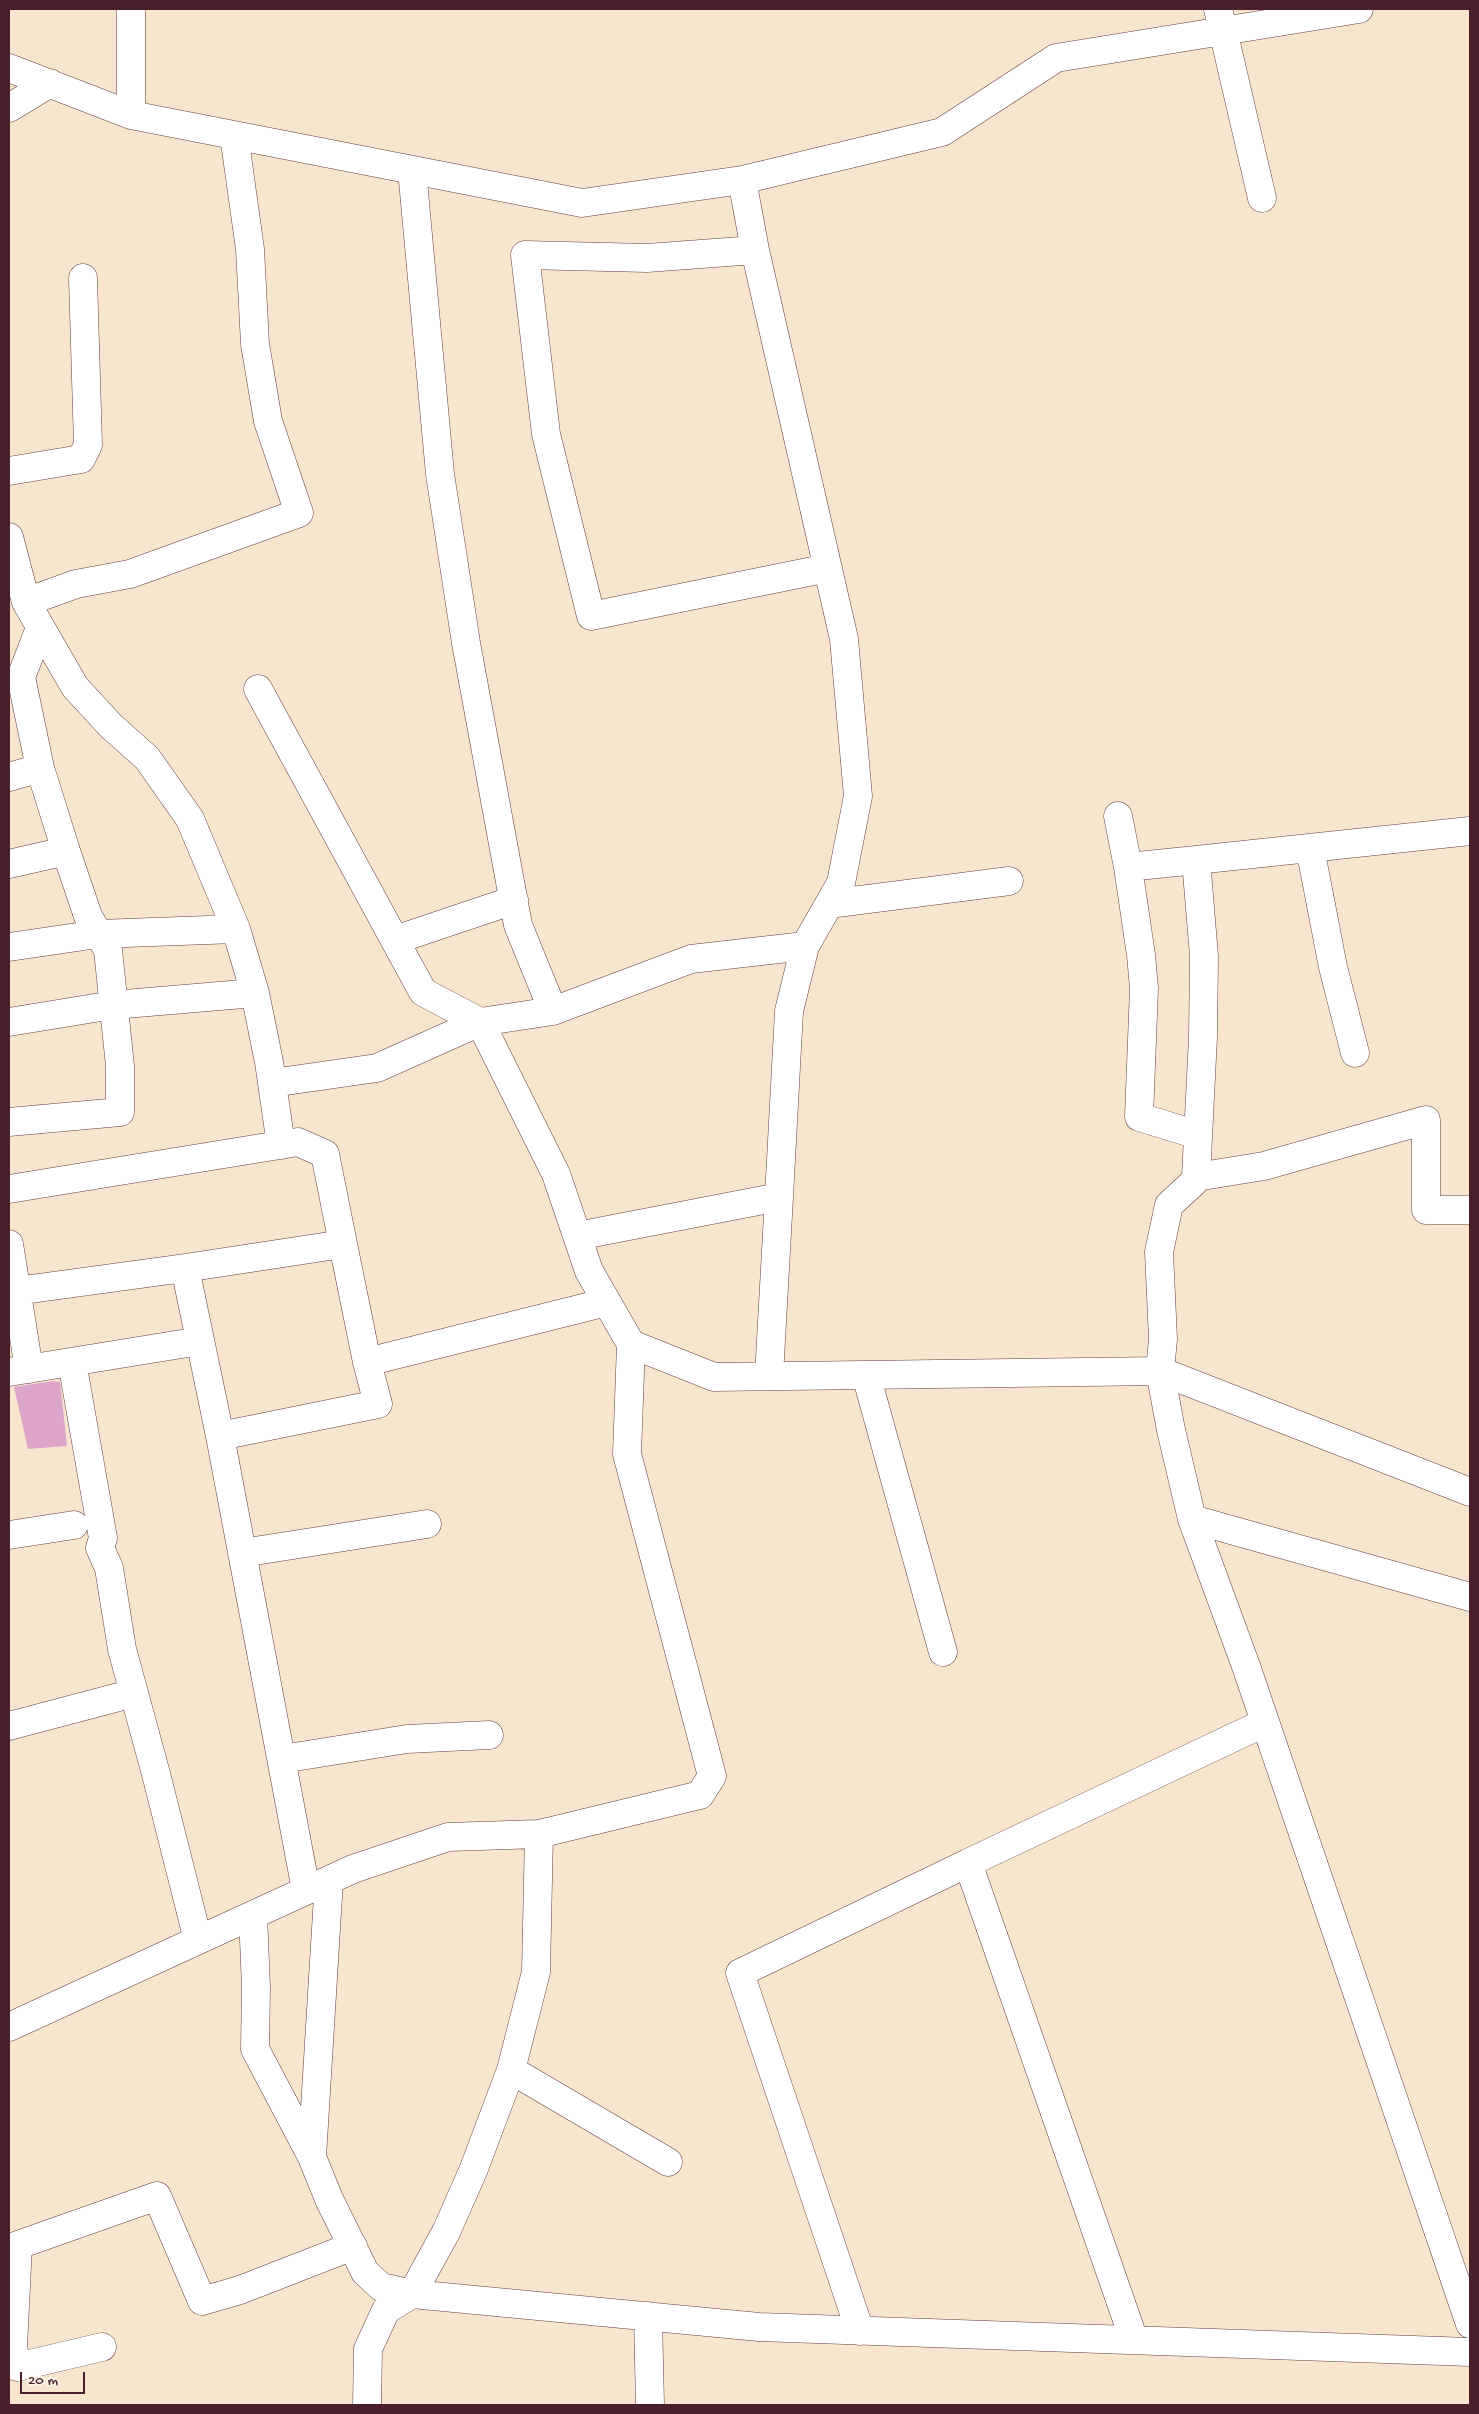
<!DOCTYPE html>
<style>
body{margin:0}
#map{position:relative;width:1479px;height:2414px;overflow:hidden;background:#f7e5cd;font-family:"Gochi Hand",sans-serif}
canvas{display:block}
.frame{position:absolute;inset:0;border:10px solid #4a1f2b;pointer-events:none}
.scale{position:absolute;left:20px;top:2372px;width:65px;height:22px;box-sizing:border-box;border:2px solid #4a1f2b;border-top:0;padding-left:6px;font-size:15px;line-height:18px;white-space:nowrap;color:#4a1f2b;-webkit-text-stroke:4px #fcf5e5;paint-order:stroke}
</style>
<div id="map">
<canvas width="1479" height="2414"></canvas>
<div class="frame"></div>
<div class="scale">20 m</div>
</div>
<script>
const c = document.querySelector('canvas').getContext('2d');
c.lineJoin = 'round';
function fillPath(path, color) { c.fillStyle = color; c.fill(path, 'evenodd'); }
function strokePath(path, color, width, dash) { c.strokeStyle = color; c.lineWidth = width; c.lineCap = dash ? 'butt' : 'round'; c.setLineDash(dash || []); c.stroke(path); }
const building = new Path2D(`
 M52,1381l8,1 7,64 -39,3 -14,-62z`);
const minor = new Path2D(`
 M131,9v106
 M1218,9l44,189
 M9,68l122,47 451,88 160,-23 200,-48 114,-74 303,-49
 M9,108l41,-25
 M412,170l28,304 26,169 52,282 35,86
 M755,250l-108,8 -122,-3 21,179 45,182 237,-48
 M9,471l72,-12 7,-14 -5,-167
 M9,537l17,65 49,85 36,39 36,32 43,61 46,110 19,64 14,69 12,83
 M26,602l50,-18 54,-10 169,-61 -31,-92 -13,-77 -5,-95 -16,-114
 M258,689l165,303 57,30 76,152 33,97 42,73 83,33 446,-6 310,121
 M9,777l31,-9
 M1118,816l10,51
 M1310,848l23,119 22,86
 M1196,860l274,-29
 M9,864l57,-13
 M829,904l180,-23
 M395,940l119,-40
 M9,947l89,-13 138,-5
 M9,1022l104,-17 142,-12
 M272,1083l105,-15 103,-46 73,-11 138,-52 114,-13
 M9,1122l111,-10v-46l-12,-116 -20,-34 -22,-65 -26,-83 -19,-91 19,-49
 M1198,1135l-59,-18 5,-129 -3,-33 -13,-88 68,-7 8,96 -1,81 -7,140 -2,5 -25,23 -10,47 4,87 -3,32 11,59 21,89 54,147 224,658
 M1196,1177l68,-11 162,-46v90h44
 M9,1189l289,-47 27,12 18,90
 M577,1236l202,-39 10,-186 16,-65 36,-63 17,-87 -14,-157 -89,-389 -13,-70
 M9,1244l20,125
 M16,1291l169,-23
 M72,1362l31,176 -3,10 9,20 13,81 34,125 42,166
 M367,1362l-24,-118 -158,24 35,168 158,-32 -11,-42 240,-60
 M9,1372l191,-31
 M866,1375l77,277
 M769,1376l10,-179
 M220,1436l86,454
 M1192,1519l278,78
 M9,1535l65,-10
 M242,1553l185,-29
 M9,1726l125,-33
 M282,1759l125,-20 82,-4
 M968,1863l296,-140
 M253,1915l3,73 -1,61 57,108 17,42 36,73 16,15 31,7 347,33 711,25
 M9,2027l344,-158 95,-32 91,-3 161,-39 12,-19 -85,-322 4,-110
 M511,2070l157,92
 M312,2157l17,-277
 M648,2316l2,89
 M860,2331l-120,-358 228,-110 166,477
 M102,2347l-85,20 -4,-20 5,-102 139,-49 45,105 38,-11 113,-44
 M367,2405l1,-56 18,-39 26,-16 34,-62 27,-61 38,-101 25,-98 3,-138`);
fillPath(building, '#dda5c9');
strokePath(minor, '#643d43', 29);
strokePath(minor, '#fff', 28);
</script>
